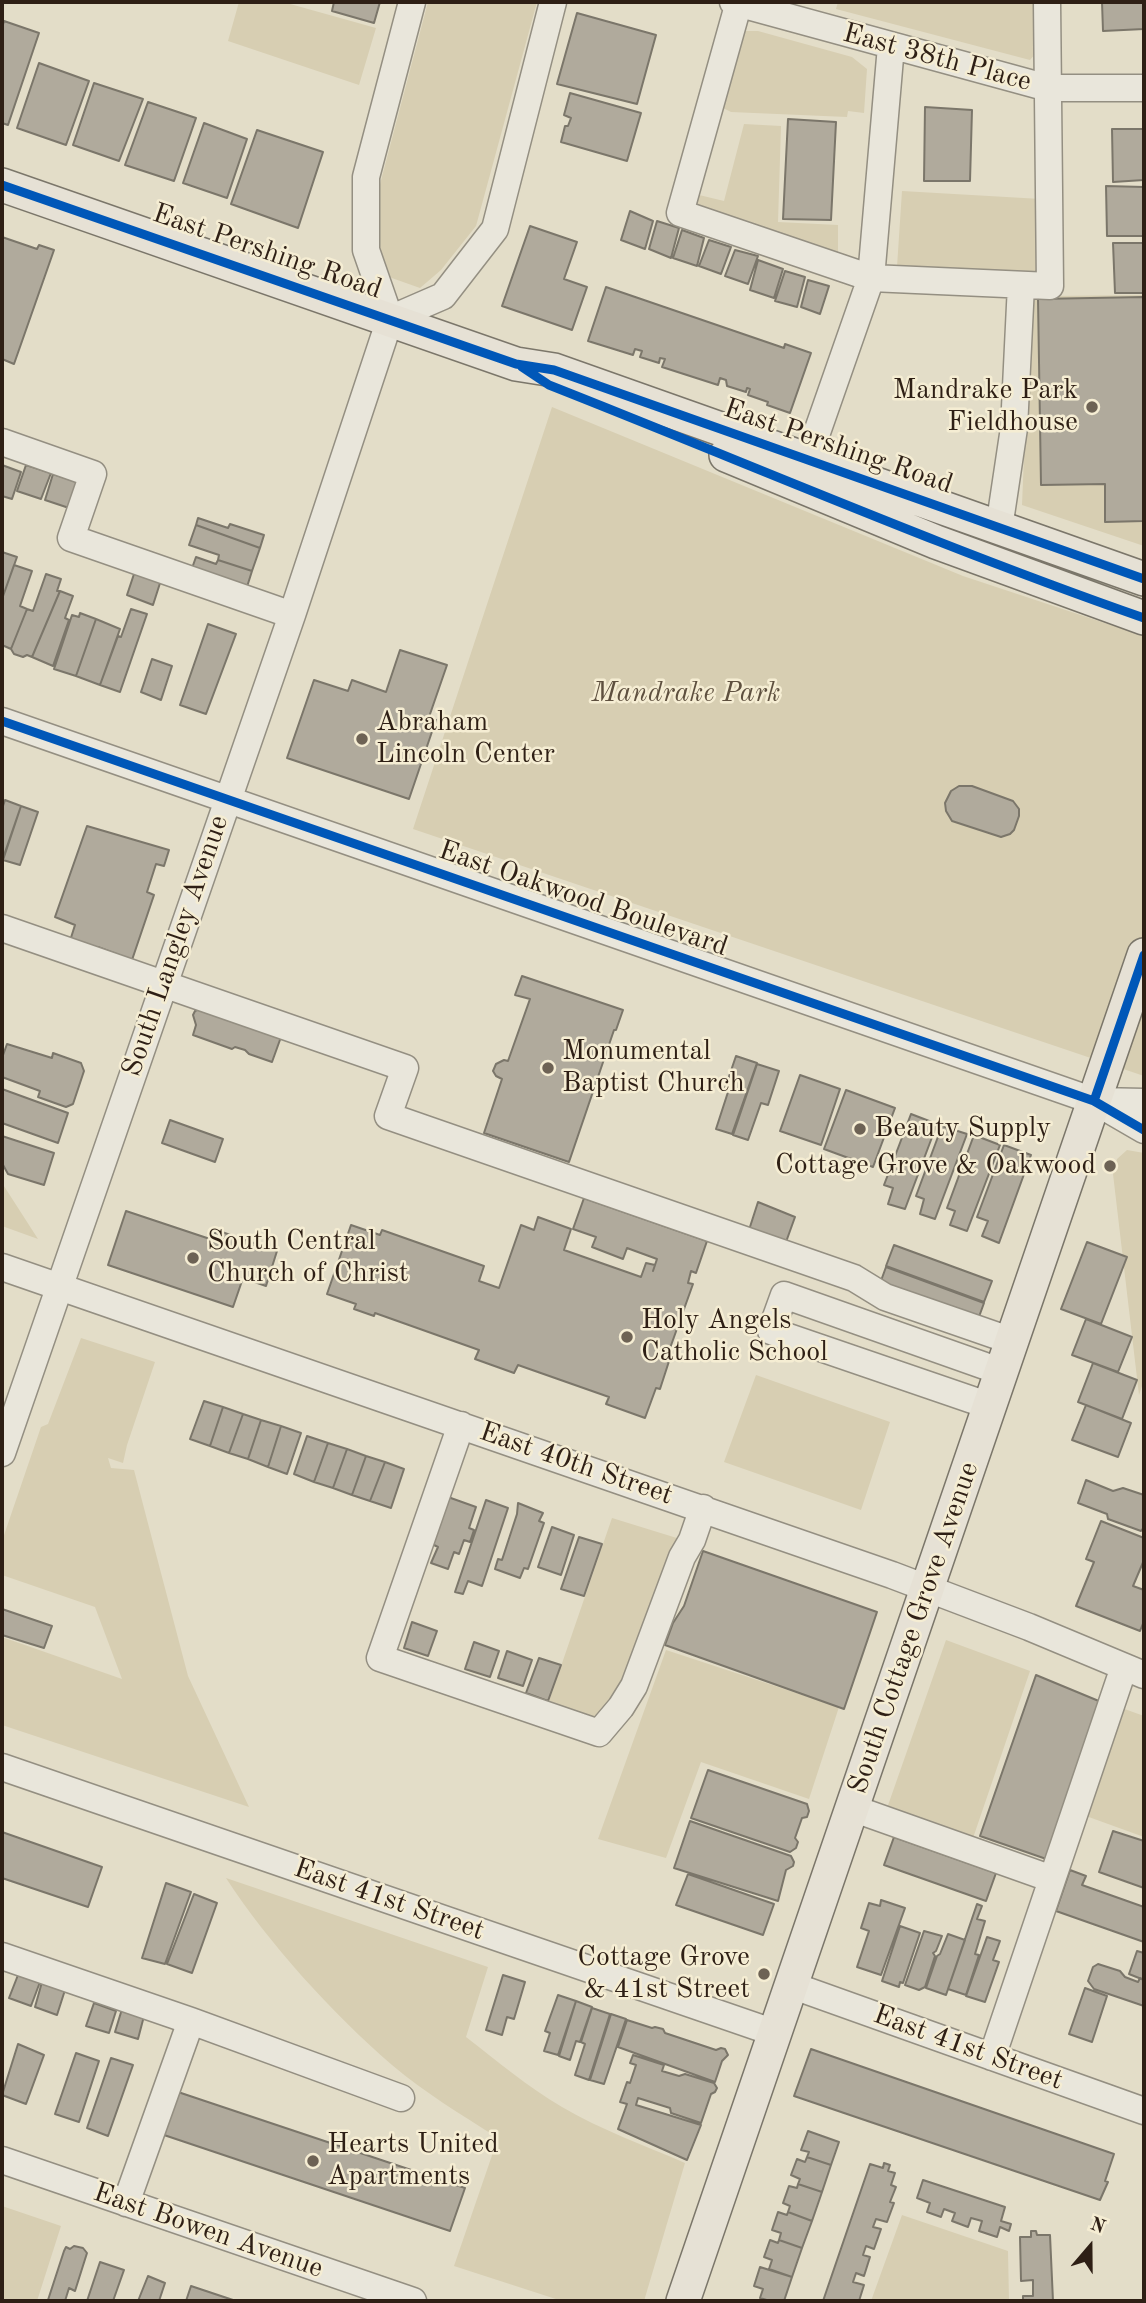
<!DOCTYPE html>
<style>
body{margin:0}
#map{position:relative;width:1146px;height:2303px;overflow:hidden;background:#e3ddc8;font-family:"Old Standard TT",serif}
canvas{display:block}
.frame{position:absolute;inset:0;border:4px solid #2e1f15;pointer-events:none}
.north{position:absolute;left:1055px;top:2212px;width:70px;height:70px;-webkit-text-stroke:5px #f5edd3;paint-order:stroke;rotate:20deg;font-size:19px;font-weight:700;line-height:28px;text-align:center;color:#2e1f15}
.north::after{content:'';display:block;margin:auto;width:24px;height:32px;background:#2e1f15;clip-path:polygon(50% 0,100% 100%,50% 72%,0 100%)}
</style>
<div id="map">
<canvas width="1146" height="2303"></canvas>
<div class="frame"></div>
<div class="north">N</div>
</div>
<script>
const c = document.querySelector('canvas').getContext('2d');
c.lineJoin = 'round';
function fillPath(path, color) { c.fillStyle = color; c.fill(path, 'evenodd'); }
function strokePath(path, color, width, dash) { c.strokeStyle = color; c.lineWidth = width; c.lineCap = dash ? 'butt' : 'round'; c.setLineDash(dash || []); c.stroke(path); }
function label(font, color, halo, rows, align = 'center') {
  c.font = font + ' "Old Standard TT",serif'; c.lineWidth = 5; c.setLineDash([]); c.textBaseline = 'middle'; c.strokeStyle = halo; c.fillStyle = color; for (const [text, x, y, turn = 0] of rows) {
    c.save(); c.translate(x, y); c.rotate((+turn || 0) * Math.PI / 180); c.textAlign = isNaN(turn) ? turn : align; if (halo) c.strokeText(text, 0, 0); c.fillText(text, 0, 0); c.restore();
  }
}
const green = new Path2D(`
 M239,2h44l93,26 -17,57 -131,-44z
 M428,2h109l-61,224 -35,44 -21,18 -31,-11 -11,-36 1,-53z
 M838,2h198v51l-6,7 -194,-51z
 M742,31h16l94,26 15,12 -3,44 -16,-2 -1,6 -116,-5 -12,-6z
 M744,124l37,2 -3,96 60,3v33l-148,-50 5,-14 29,7z
 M902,191l139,8 -3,78 -141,-10z
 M1031,288l19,8 94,-1v251l-122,-41z
 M552,407l411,169 181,60v440l-731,-247z
 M1127,1150l17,3v227l-5,15 -26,-221 4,-15z
 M2,1183l36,56 -36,-13z
 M81,1338l74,24 -28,83 -4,18 -15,-5 3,10 23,2 54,206 61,131 -247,-82v-88l120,42 -27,-72 -93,-32v-34l39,-114 7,-3z
 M756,1375l134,47 -29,88 -137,-48z
 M612,1518l68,21 -55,148 -29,34 -48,-17z
 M946,1640l84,31 -58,170 -86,-30z
 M666,1650l173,57 -30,92 -108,-37 -35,96 -68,-19z
 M1119,1707l25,9v121l-58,-21z
 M226,1878l262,89 -22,70c31,24 62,50 96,70 39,23 82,38 123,56l-41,138h-82l-108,-35 44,-128c-36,-23 -73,-45 -106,-73 -59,-51 -123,-121 -166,-187z
 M2,2206l59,20 -24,75h-35z
 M902,2215l106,36 1,50h-138z`);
const building = new Path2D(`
 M334,2h46l-6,21 -42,-12z
 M1102,2h42v27l-41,2z
 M577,13l79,22 -19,69 -80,-20z
 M4,21l35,12 -31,92 -6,-2v-95z
 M39,63l50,18 -23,64 -49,-17z
 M94,83l49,16 -24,62 -46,-16z
 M570,93l71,20 -14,48 -66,-19 4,-16h3l3,-8 -7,-3z
 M148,102l48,16 -22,63 -49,-16z
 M925,107l47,3 -2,71h-46z
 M788,119l48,3 -5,98 -48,-1z
 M204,123l43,16 -20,59 -44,-15z
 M1112,129h32v51l-31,2z
 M257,130l66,22 -25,76 -67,-24z
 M1106,186l38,1v49h-37z
 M630,211l23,10 -8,28 -24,-9z
 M657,221l22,7 -8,30 -22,-9z
 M530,226l47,16 -13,37 23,8 -15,43 -70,-24z
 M682,230l22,8 -7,28 -24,-8z
 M2,237l35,12 2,-4 15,5 -40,114 -12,-5z
 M709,240l22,7 -10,27 -22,-8z
 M1113,243h31v50h-29z
 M735,250l23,6 -10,28 -23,-8z
 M758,260l25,9 -9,29 -24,-8z
 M785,271l20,6 -8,30 -22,-6z
 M808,280l21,6 -9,28 -19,-7z
 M606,287l178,61 1,-4 26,9 -21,60 -23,-8 1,-3 -20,-7 2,-6 -3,-1 -1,4 -19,-6 -1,-6 -6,-2 -2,7 -56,-18 3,-8 -5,-1 -1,5 -19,-6 2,-6 -7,-2 -2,6 -45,-14z
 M1144,297v224l-39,1v-38l-64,1 -3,-186z
 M2,465l19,7 -9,27 -10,-3z
 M26,465l25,8 -10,26 -24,-8z
 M53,474l25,8 -9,26 -24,-8z
 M198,518l30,10 2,-4 34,11 -4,13 -64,-23z
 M196,525l64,23 -8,23 -34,-11 1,-5 -30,-10z
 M2,552l15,5 -15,42z
 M196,557l20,7 2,-4 34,11 -6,19 -55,-19z
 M14,565l18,6 -12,35 7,3 -16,40 -9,-4v-46z
 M135,571l26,9 -8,25 -26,-10z
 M46,574l15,5 -4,12h3l-28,66 -5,-2 -4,2 -9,-3 -3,-5 16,-40 6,2z
 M60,591l13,5 -8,22 4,2 -16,46 -21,-9z
 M131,609l16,5 -27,78 -20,-7 18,-49 3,1z
 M80,613l16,6 -20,57 -22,-7 18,-54 7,2z
 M96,619l24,10 -20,56 -24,-9z
 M208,624l28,10 -30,80 -26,-9z
 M400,650l47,15 -18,52 7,3 -27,79 -122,-41 27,-78 34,11 4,-11 34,12z
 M152,659l20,7 -11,34 -20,-8z
 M959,786h13l41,15 6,8v7l-5,14 -4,4 -9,3 -49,-16 -6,-10 -1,-8 6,-12z
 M5,800l16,6 -19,55v-52z
 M21,806l17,6 -18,53 -17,-5z
 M87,826l82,24 -5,16 -8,-2 -9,28 7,3 -22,65 -34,-13 -2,6 -27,-9 6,-19 -20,-8z
 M522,976l101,34 -7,20h-2l-45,132 -85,-29 18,-54 -6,-3 -3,-5 3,-7 8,-4 4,1 22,-62 -15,-4z
 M201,1008l80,29 -9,25 -23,-8 -4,-4 -10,-3 -3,2 -39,-14 3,-10 -3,-10 2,-4z
 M7,1044l45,14 1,-5 28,10 3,8 -11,33 -7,3 -28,-10 2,-6 -38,-14v-19z
 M736,1056l21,7 -25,71 -16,-5 12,-37 -4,-1z
 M757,1064l22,7 -11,34 -7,-2 -13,37 -15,-5z
 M800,1075l40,14 -19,56 -41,-14z
 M2,1089l66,24 -10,30 -56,-20z
 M846,1090l49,18 -22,59 -49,-18z
 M911,1114l26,10 -32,85 -17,-5 5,-16 -9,-3z
 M170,1120l53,19 -8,23 -53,-19z
 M942,1126l25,8 -32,85 -15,-5 4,-15 -8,-3z
 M974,1135l26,10 -33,86 -17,-6 5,-14 -8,-3z
 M2,1136l52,17 -10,32 -36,-11 -6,-11z
 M1004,1145l27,10 -32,88 -17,-7 6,-15 -11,-4z
 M584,1198l123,43 -11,32 -5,-2 -3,12 5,1 -24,67 3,1 -12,37 -4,-1 -11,30 -39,-14 3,-7 -91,-32 -4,8 -39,-14 4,-9 -104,-37 -1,3 -20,-7 2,-5 -29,-10 24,-69 29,10 2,-5 102,36 -5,15 20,7 22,-63 13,5 4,-13 33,12 -7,21 77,27 5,-14 9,2 -2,6 4,-12 -30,-11 -4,11 -31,-12 4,-10 -23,-8z
 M758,1202l37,15 -9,25 -37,-12z
 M126,1211l87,29 3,-10 61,21 -11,35 -23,-8 -10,29 -125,-42z
 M1087,1242l40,15 -26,67 -40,-15z
 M894,1245l98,36 -8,21 -98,-36z
 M886,1267l98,36 -8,22 -98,-36z
 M1086,1319l46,18 -14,35 -46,-17z
 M1093,1363l44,17 -15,39 -44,-17z
 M204,1401l19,6 -13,39 -20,-7z
 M1086,1405l45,18 -13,34 -46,-17z
 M223,1407l20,7 -14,39 -19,-7z
 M243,1414l18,6 -13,39 -19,-6z
 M261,1420l20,6 -13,41 -20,-8z
 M281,1426l20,7 -14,41 -19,-7z
 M307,1436l21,7 -14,39 -20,-8z
 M328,1443l19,6 -14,39 -19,-6z
 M347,1449l19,7 -14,39 -19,-7z
 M366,1456l19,6 -15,39 -18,-6z
 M385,1462l19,7 -13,39 -21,-7z
 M1086,1480l27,11 10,-3 21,7v32l-3,4 -33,-12 -1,-5 -29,-11z
 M448,1497l28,10 -7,21 5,2 -4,12 -6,-2 -5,14 -5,-2 -6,17 -17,-6 7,-16 -6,-3z
 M486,1500l22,8 -26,78 -14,-5 -5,13 -8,-2z
 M518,1503l25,10 -4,8 5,2 -16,46 -4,-1 -4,10 -25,-9 3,-10 4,1 15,-46z
 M1101,1521l43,17v22l-11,26 11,4v31l-4,10 -64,-25 18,-44 -8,-3z
 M552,1527l22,8 -13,40 -23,-8z
 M579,1537l23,7 -18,52 -23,-7z
 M703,1551l174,61 -33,97 -179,-64 8,-22 11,-17z
 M2,1609l50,17 -8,22 -42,-13z
 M412,1622l25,9 -9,25 -24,-8z
 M474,1642l25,9 -9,26 -25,-8z
 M507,1651l25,9 -9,26 -25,-8z
 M539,1658l22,7 -13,36 -22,-8z
 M1036,1675l70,29 -54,157 -72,-25z
 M708,1770l99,34 2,7 -2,6 -5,1 -7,20 3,4 -2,6 -6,4 -99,-34z
 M690,1821l101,35 3,6 -1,4 -7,4 -8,31 -104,-33z
 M1113,1831l31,10v47l-45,-16z
 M2,1832l100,35 -14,40 -86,-29z
 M894,1837l102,36 -10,28 -102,-36z
 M1070,1870l16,6 -4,9 62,22v35l-88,-31z
 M688,1874l86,30 -11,31 -87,-30z
 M166,1883l25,9 -26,72 -23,-6z
 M194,1894l23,9 -25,70 -25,-9z
 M881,1900l24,8 -24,67 -24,-8 12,-36 -8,-3 8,-25 11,3z
 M977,1904l5,2 -5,13 8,2 -10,33 4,1 -13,40 -18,-6z
 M900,1926l20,7 -17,50 -3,-1 -1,5 -17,-6z
 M924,1931l18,5 -6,15 -3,2 2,3 -10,31 -6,3 -14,-5z
 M948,1934l17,6 -19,55 -20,-7 11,-32 3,-2z
 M987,1937l13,4 -7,19 6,2 -14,40 -19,-6z
 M1137,1951l7,2v27l-15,-6z
 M1098,1964l22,7 5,6 13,5 2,-4 4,2v26l-50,-17 -6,-8 5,-14z
 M18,1975l22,7 -9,24 -22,-8z
 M503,1975l22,7 -11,37 -7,-2 -5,18 -16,-5z
 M42,1982l23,8 -8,25 -22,-8z
 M1085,1988l22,8 -15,46 -23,-8z
 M558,1995l18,6 -18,54 -14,-4 6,-18 -5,-2z
 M576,2001l16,6 -12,35 -4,-1 -6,19 -11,-4z
 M94,2003l22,8 -7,22 -23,-7z
 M592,2008l18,6 -21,66 -14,-5 10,-31 -4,-2z
 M122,2009l22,7 -6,23 -23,-7z
 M611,2014l15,5 -22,65 -14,-4z
 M627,2020l25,8 3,-1 8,2 2,4 51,17 5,-2 4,1 3,6 -6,6 -7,21 -97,-35z
 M18,2044l26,11 -18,49 -24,-9z
 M811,2049l303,105 -9,27 3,1 -8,18 -306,-104z
 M76,2053l23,8 -20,61 -24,-8z
 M633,2055l31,10 -2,6 17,5 6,-2 29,9 3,5 -2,4 -4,2 -10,29 -30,-10 -1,-5 -32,-10 -2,7 65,20 -14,35 -69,-31 9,-25 -7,-2 7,-20 3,1 6,-18 -6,-2z
 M111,2058l22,7 -25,71 -21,-8z
 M175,2091l290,97 -15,43 -289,-97z
 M808,2131l31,11 -8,23 -24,-8 2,-5 -8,-2z
 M807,2157l24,8 -9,27 -24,-8 2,-5 -9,-4 6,-16 8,3z
 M884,2163l6,2 -2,6 7,2 -4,12 5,2 -6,15 4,1 -7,19 -11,-3 -3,8 8,2 -7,20 -8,-3 -3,9 7,2 -6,19 -8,-3 -3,9 11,3 -5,16h-36l47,-137 13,4z
 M923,2180l82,27 -4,14 10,3 -2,7 -9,-4 -3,10 -18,-6 3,-10 -11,-3 -3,9 -16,-6 3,-8 -11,-4 -3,8 -14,-5 3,-9 -13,-5z
 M798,2184l24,8 -10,29 -24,-9 2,-6 -7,-3 6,-17 8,2z
 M778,2212l9,3 1,-3 24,9 -10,27 -23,-8 2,-7 -9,-3z
 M1031,2231h5l1,4h13l3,66h-30v-5h10v-16l-12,1 -1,-44h11z
 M770,2240l8,3 1,-3 23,8 -10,29 -23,-8 3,-9 -8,-3z
 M74,2246l9,2 4,5 -12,38 -6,-3 -4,13 -17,-1 16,-49 2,-4 4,2z
 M100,2262l24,8 -11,31h-26z
 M760,2267l32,10 -8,24h-14l-10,-3 3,-9 -9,-3z
 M148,2276l17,7 -6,18h-21z
 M191,2286l45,15h-50z`);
const minor = new Path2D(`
 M733,2l315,86h96
 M739,2l-59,211 191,65 179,8 -3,-284
 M390,319l53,-23 52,-67 58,-227
 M2,442l91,32 -22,64 221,77
 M807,461l64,-183 20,-232
 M999,528l15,-100 7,-143
 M2,721l1092,380 50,29
 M2,928l403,140 -17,48 466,162 31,19 127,44
 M1096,1101l48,1
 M2,1267l890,308 137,52 115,48
 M990,1406l-219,-75 13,-36 218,77
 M461,1425l-81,233 219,75 22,-26 13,-21 48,-129 10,-17 11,-32
 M2,1453l290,-838 98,-296 -24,-69v-73l46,-175
 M2,1767l773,266
 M852,1808l200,71
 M2,1956l189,65 210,77
 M791,1985l353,126
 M992,2057l132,-390
 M2,2160l411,141
 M126,2203l65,-182`);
const major = new Path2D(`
 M2,185l514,179 38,6 590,209
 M726,455l210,87 208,76
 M683,2301l461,-1346`);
const cycleway = new Path2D(`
 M2,185l514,179 38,6 590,209
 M522,367l27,18c198,78 394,163 595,233
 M2,721l1092,380 50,29
 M1094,1101l50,-146`);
const markers = [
 [1092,407,7,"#6d6254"],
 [362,739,7,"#6d6254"],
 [548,1068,7,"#6d6254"],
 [860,1129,7,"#6d6254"],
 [1110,1166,7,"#6d6254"],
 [193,1258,7,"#6d6254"],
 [627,1337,7,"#6d6254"],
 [764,1974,7,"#6d6254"],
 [313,2161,7,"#6d6254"]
];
const streetNames = [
 ["East 38th Place",937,58,15],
 ["East Pershing Road",267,252,19],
 ["East Pershing Road",838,447,19],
 ["East Oakwood Boulevard",583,899,19],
 ["South Langley Avenue",176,946,-71],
 ["East 40th Street",576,1464,19],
 ["South Cottage Grove Avenue",914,1628,-71],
 ["East 41st Street",389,1900,19],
 ["East 41st Street",968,2048,20],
 ["East Bowen Avenue",208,2231,19]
];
const poiNames = [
 ["Mandrake Park",1078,391,"right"],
 ["Fieldhouse",1078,423,"right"],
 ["Abraham",376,723],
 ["Lincoln Center",376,755],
 ["Monumental",562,1052],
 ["Baptist Church",562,1084],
 ["Beauty Supply",874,1129],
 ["Cottage Grove & Oakwood",1096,1166,"right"],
 ["South Central",207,1242],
 ["Church of Christ",207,1274],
 ["Holy Angels",641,1321],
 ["Catholic School",641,1353],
 ["Cottage Grove",750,1958,"right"],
 ["& 41st Street",750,1990,"right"],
 ["Hearts United",327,2145],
 ["Apartments",327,2177]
];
const parkNames = [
 ["Mandrake Park",686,694]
];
fillPath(green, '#d7ceb2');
fillPath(building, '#b0aa9c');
strokePath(building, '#7b766a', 2);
strokePath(minor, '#948f82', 29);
strokePath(major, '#7b766a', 36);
strokePath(minor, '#e9e6db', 26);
strokePath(major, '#e6e1d5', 33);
strokePath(cycleway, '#0057b8', 9);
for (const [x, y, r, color] of markers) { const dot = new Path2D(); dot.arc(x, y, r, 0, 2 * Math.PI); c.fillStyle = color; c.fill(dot); strokePath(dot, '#f5edd3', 2.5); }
label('28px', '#2e1f15', '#f5edd3', streetNames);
label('28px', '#2e1f15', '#f5edd3', poiNames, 'left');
label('italic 28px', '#5e503f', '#f5edd3', parkNames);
</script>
